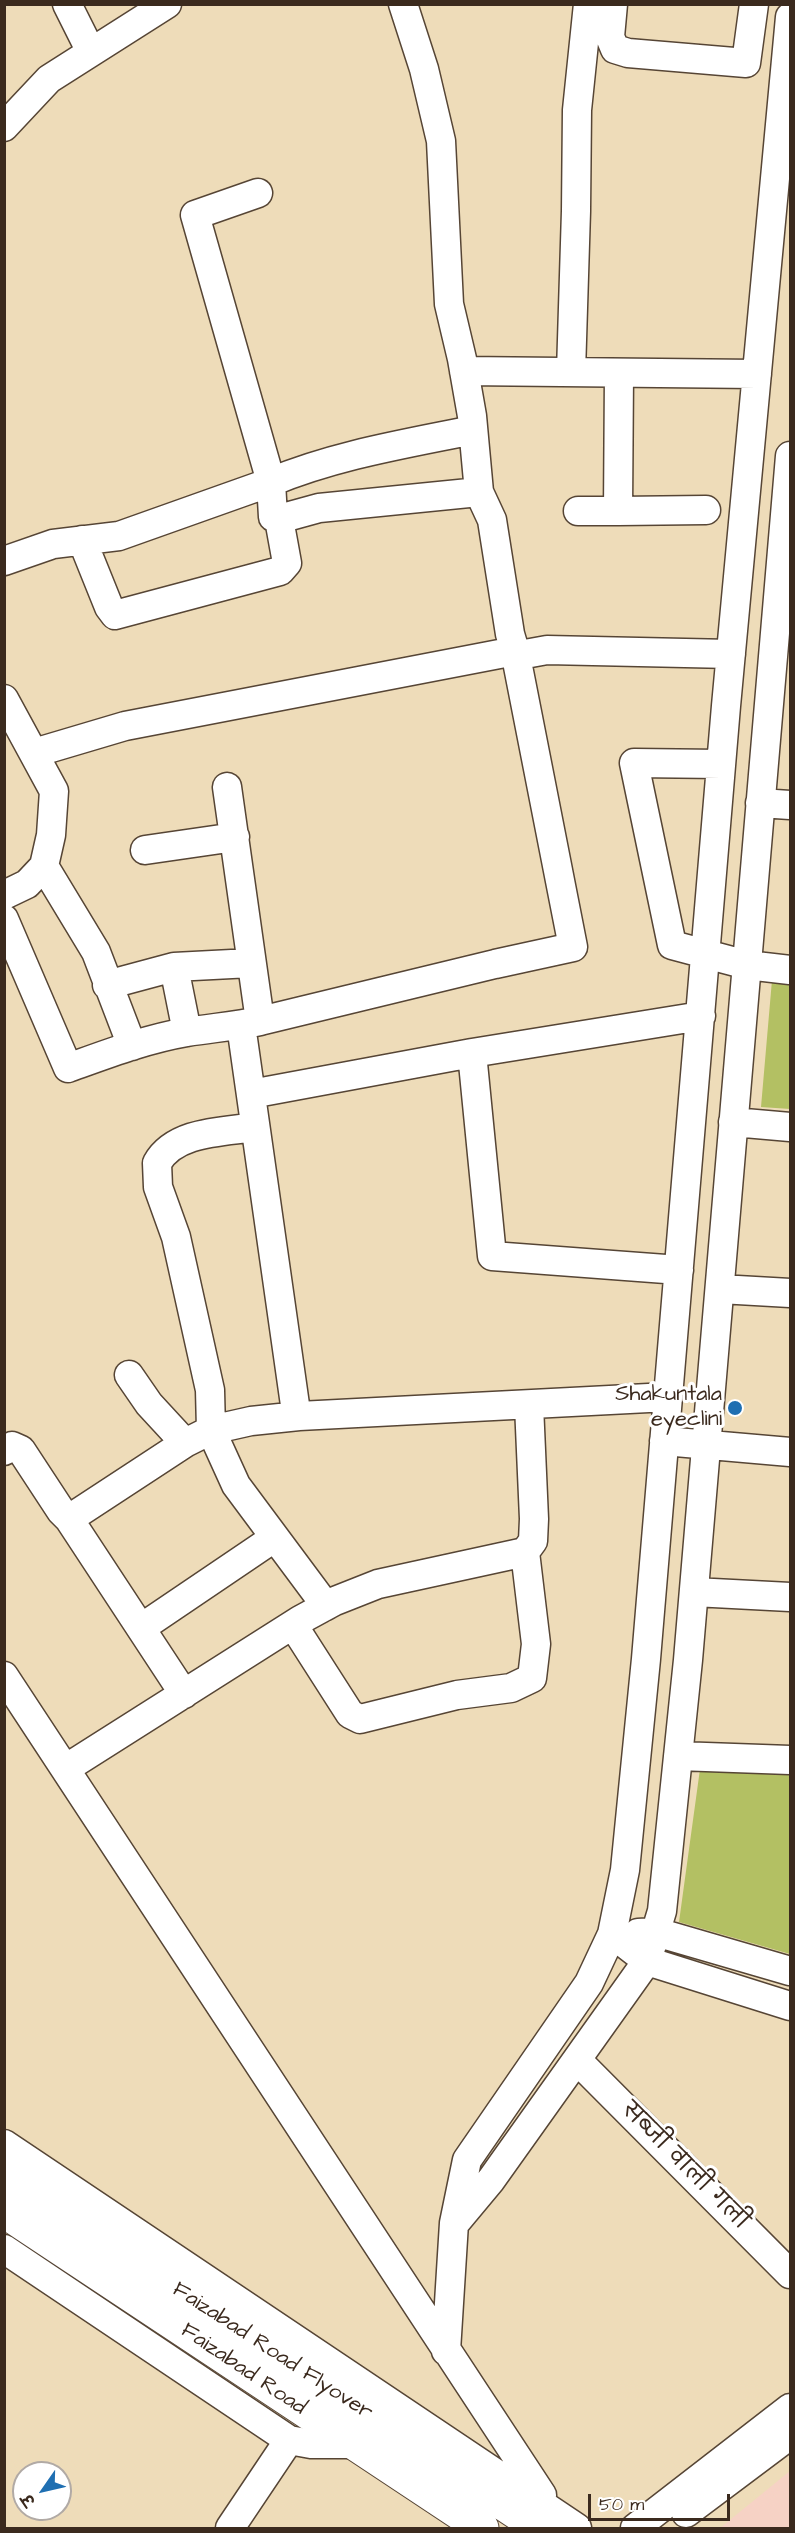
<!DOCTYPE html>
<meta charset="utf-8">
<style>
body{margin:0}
#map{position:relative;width:795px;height:2533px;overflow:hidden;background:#eedcb9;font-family:"Architects Daughter","Playpen Sans Deva",sans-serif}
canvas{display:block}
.frame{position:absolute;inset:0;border:6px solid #3b2a1e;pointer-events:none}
.north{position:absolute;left:12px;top:2461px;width:60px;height:60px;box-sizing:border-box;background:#fff;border:2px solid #b1aaa5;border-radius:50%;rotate:236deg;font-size:16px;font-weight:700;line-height:24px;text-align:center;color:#3b2a1e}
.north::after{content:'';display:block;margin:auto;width:21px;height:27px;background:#1f6fb2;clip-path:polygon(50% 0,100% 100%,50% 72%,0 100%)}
.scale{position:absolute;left:588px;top:2494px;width:142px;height:27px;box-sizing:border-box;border:3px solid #3b2a1e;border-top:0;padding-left:8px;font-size:18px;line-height:21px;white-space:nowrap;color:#3b2a1e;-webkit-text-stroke:4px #fff;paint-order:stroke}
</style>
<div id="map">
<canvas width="795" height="2533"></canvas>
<div class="frame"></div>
<div class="north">उ</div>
<div class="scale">50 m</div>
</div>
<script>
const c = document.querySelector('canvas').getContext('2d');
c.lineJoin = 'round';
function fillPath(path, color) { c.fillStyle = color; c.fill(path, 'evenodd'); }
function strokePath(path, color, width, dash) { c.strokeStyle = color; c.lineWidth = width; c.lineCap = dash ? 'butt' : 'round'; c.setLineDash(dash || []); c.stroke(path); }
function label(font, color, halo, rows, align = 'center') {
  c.font = font + ' "Architects Daughter","Playpen Sans Deva",sans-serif'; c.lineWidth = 6; c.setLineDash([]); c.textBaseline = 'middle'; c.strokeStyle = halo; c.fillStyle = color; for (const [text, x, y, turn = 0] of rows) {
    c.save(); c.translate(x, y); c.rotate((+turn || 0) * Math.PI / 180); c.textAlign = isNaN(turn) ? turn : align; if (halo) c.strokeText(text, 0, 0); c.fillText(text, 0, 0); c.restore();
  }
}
const built = new Path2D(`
 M790,2471v57h-70z`);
const green = new Path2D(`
 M772,980l18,1v128l-29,-2z
 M700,1769l90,2v183l-111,-32z`);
const minor = new Path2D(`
 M67,4l24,48
 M403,4l21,65 17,72 8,163 13,55 10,57 7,76
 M613,4l-3,33 5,12 13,4 118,10 8,-59
 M4,127l45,-48 118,-75
 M258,193l-63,22 76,267c65,-27 134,-38 202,-52
 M464,371l293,3
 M571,372l5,-161 1,-101 11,-106
 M619,373l-1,138 88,-1
 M578,511h40
 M82,540l27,67 6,8 165,-44 7,-8 -8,-44
 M4,561l49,-17 66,-8 152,-54 2,35 6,2 40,-11 160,-16 13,28 18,114 5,17 10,3 22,-4 184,4
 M4,699l50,92 -3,44 -7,31 -17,18 -23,11
 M34,753l91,-27 390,-75 58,296 -78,17 -235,57
 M721,764l-87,-1 38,182 75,20 43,5
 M760,803l30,2
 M145,850l90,-13
 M44,866l52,86 36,94
 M4,919l64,149c39,-14 78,-29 119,-36 25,-4 49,-6 73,-11l-33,-234
 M174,967l13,65
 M107,985l67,-18 77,-4
 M241,1025l55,387 3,4 369,-19
 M472,1053l229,-37
 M251,1094l221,-41 20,203 187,14
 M733,1122l57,5
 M255,1127c-32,5 -80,4 -98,36l1,24 18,50 34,153 1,40 25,55 90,121
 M720,1289l70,4
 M129,1375l20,29 36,39
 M664,1441l126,11
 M4,1451l8,-5 9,4 40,61 8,8 116,-76 26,-13 40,-9 48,-5
 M69,1519l115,175
 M694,1592l96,5
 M293,1625l57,89 10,5 97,-24 54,-7 21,-10 4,-34 -11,-92
 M141,1628l133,-90
 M4,1676l538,819 -1,9
 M678,1756l112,4
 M65,1769l235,-149 35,-19 43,-17 147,-32 8,-11 1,-22 -5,-114
 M638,1933l18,-1 134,39
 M612,1934l35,27 143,45
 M577,2060l213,214
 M4,2144l573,384
 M456,2222l35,-42 156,-219 15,-50 26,-251 102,-1204
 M4,2249l285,191 22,4h43
 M446,2351l8,-128 13,-63 122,-177 23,-49 13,-64 21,-211 80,-953 64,-689
 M686,2513l104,-78
 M230,2528l59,-88
 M635,2528l155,-120`);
const highway = new Path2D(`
 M4,2175l536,353
 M4,2211l478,317`);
const markers = [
 [735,1408,8,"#1f6fb2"]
];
const poiNames = [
 ["Shakuntala",722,1395],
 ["eyeclini",722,1420]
];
const streetNames = [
 ["सब्जी वाली गली",684,2167,45],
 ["Faizabad Road Flyover",272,2352,33],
 ["Faizabad Road",243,2370,34]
];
fillPath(built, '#f6d2c5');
fillPath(green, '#b3c063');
strokePath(minor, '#564535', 31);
strokePath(highway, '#564535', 35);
strokePath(minor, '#fff', 28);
strokePath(highway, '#fff', 33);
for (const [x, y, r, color] of markers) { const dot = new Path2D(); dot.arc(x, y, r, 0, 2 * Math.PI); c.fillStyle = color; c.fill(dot); strokePath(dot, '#fff', 2); }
label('22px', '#3b2a1e', '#fff', poiNames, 'right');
label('22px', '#3b2a1e', '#fff', streetNames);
</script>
